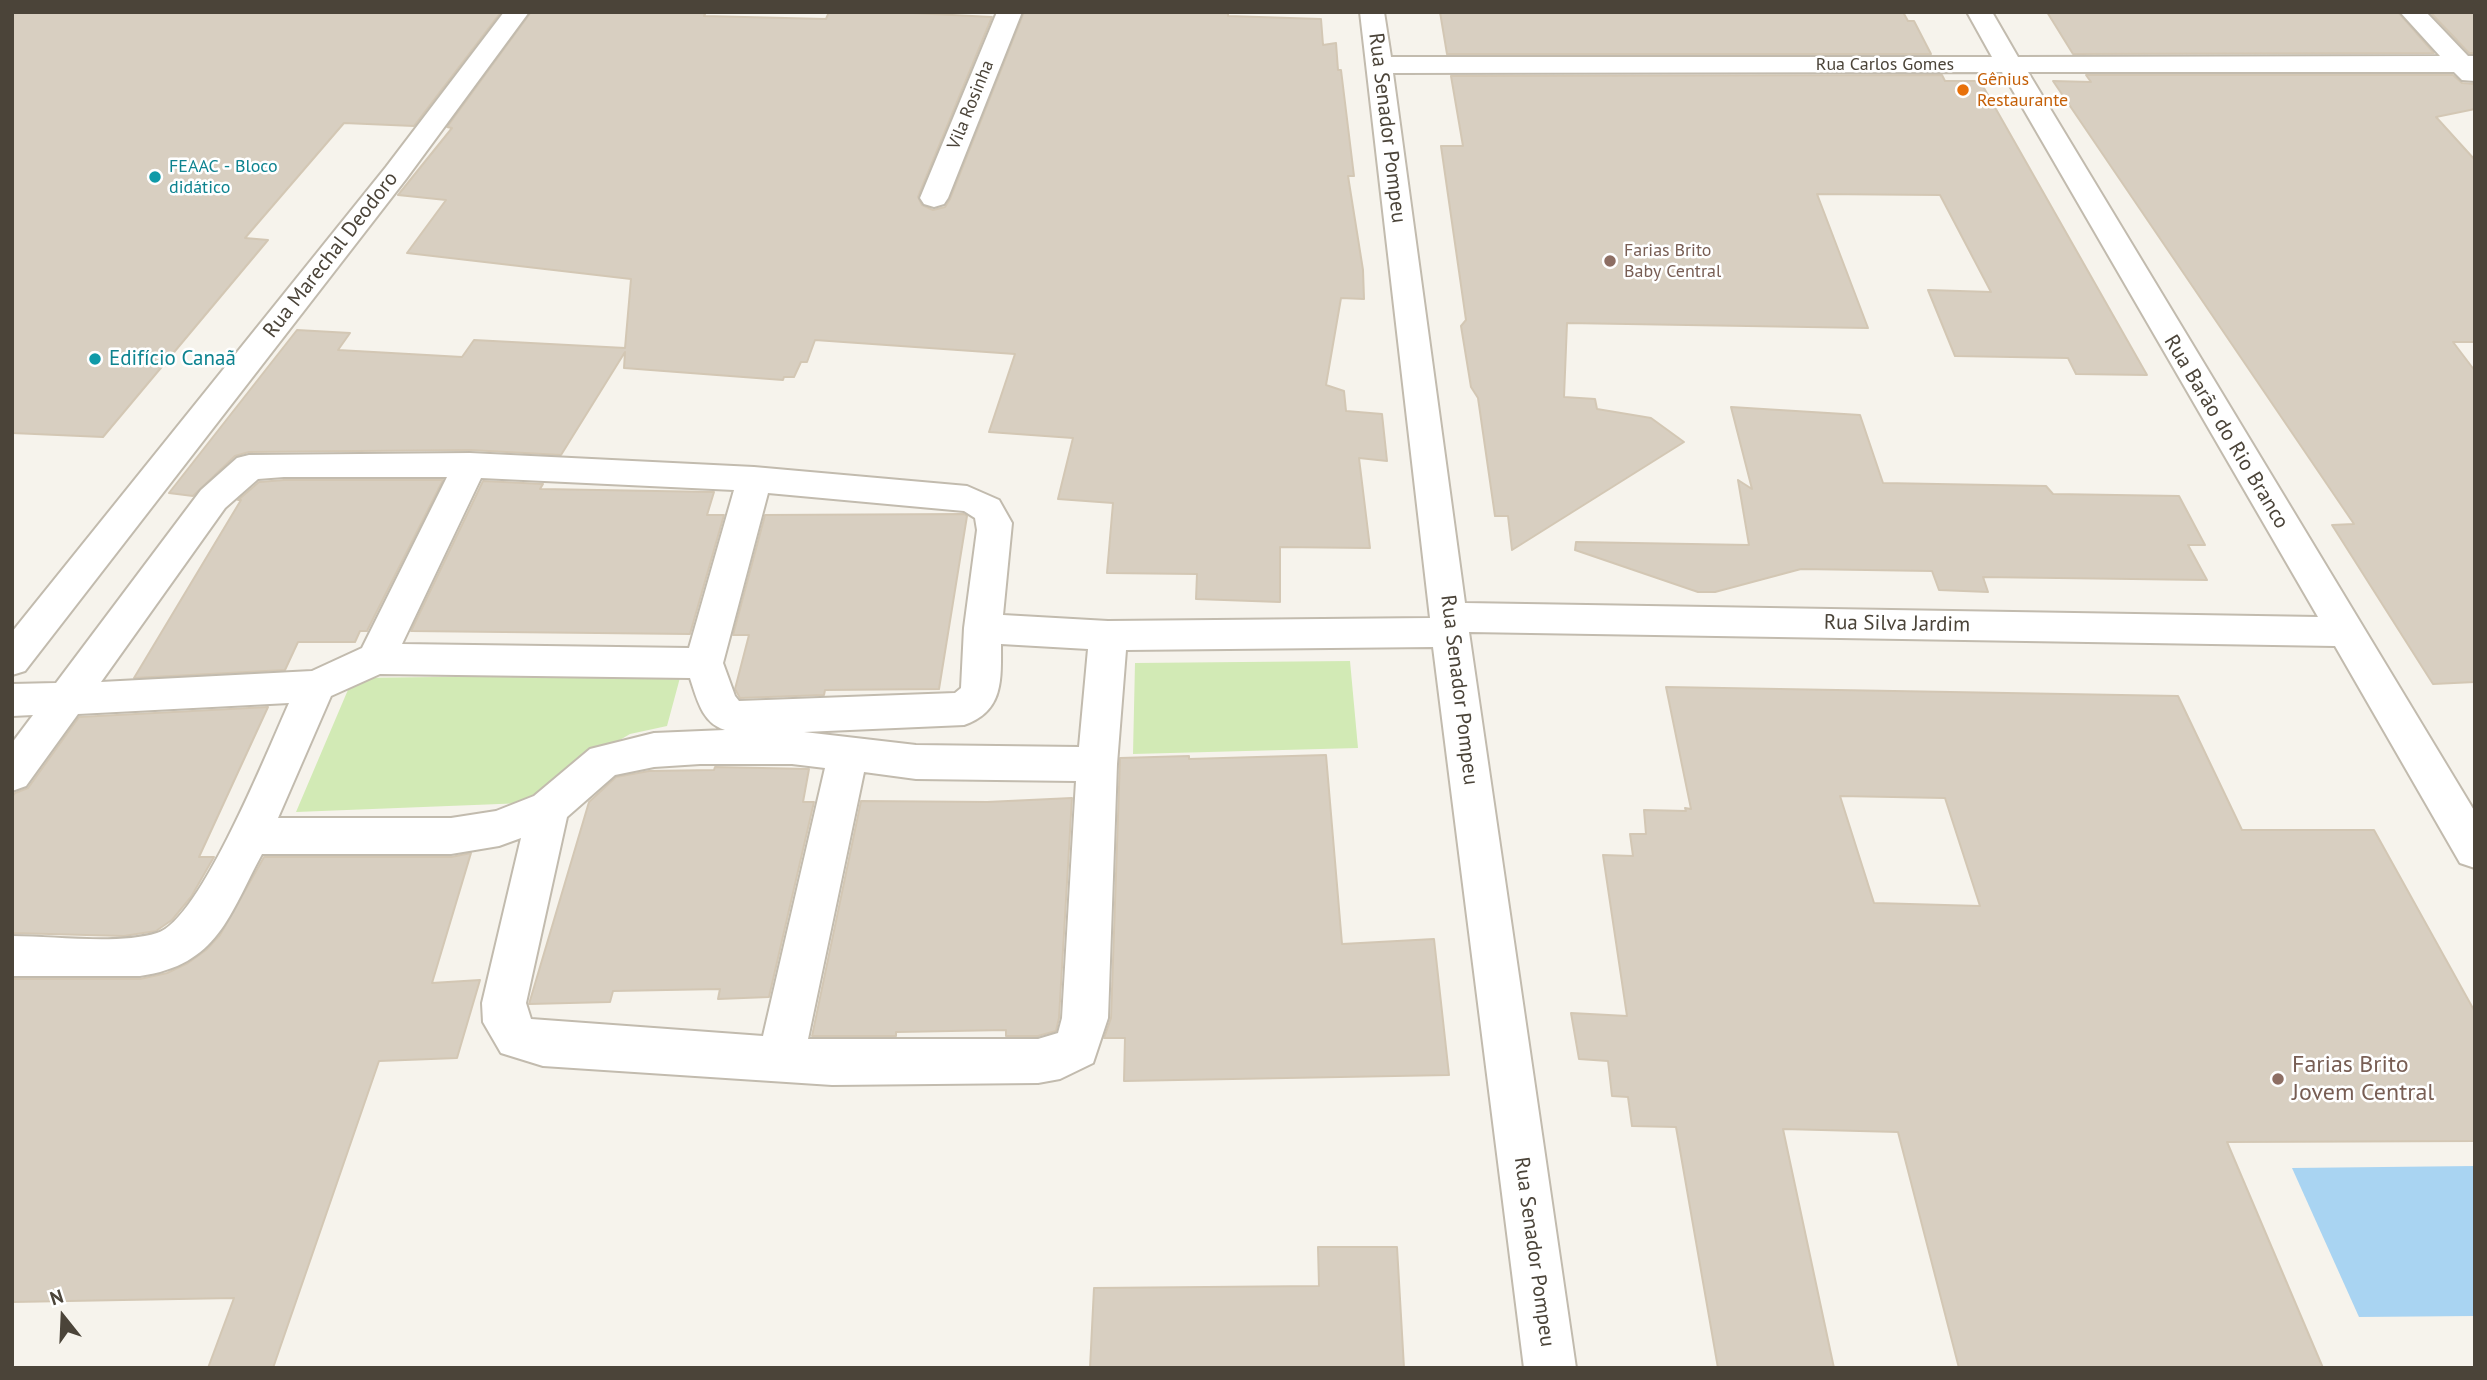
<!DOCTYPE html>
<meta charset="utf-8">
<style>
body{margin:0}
#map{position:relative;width:2487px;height:1380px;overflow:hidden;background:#f6f3ec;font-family:"PT Sans",sans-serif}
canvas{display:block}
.frame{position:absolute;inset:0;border:14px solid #4b4439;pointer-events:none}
.north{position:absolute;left:28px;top:1282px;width:70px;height:70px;-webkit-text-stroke:5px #fff;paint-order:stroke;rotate:342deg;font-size:19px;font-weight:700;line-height:28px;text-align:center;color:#4b4439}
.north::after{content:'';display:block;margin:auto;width:24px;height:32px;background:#4b4439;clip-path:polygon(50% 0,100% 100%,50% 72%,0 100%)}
</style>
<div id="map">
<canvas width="2487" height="1380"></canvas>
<div class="frame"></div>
<div class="north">N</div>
</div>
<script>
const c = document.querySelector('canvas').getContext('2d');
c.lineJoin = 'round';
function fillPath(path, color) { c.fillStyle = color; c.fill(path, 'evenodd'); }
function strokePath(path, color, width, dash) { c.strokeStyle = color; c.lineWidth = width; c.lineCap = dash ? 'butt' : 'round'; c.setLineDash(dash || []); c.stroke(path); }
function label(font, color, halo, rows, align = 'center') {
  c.font = font + ' "PT Sans",sans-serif'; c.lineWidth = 5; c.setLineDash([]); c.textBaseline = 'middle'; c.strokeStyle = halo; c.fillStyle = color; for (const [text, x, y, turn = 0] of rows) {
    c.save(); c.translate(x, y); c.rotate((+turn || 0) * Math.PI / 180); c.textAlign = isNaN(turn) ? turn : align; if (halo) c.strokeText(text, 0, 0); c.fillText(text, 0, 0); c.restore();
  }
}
const green = new Path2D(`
 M1350,661l8,87 -225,6 2,-91z
 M681,674l-14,52 -37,8 -44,26 -61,43 -229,9 57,-134z`);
const water = new Path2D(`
 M2475,1166v150l-116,1 -67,-149z`);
const building = new Path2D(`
 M12,12h489l-87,114 -70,-3 -99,115 23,2 -165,197 -91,-4z
 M531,12h175l-2,4 122,3 3,-7h64l99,5 -74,180 4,8 11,5 12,-3 5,-8 74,-187h204v4l93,3 2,26 13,-2 2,27h3l13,106h-6l15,94 1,29 -23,-1 -15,87 18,6 2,20 36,3 5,47 -28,-3 11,90 -90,-1v55l-84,-3 1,-25 -90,-1 6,-70 -55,-4 15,-61 -84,-6 26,-78 -200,-14 -8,22h-6l-7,15h-10l-1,3 -159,-12 1,-16 -64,103 -91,-5 -221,2 -14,4 -42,40 -24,-3 128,-163 53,3 -12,17 124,7 12,-17 151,8 6,-69 -224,-26 39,-53 -48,-5 54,-67 -5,-1z
 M1440,12h463l5,9h6l17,33h-484z
 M2047,12h351l36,41 -361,1z
 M2430,12h45v41h-6z
 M1942,75l3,6h35l167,294 -71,-1 -8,-16 -113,-2 -27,-66 63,2 -51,-97 -123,-1 51,134 -301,-5 -3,74 31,2 2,10 54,9 33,24 -172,108 -4,-34h-13l-17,-118 -7,-11 -10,-61 5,-6 -25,-174h22l-12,-70z
 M2086,75h367l9,8 13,1v25l-39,8 39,43v182h-22l22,29v311l-42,2 -101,-159 22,-1 -301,-443 38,1z
 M1731,407l129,8 23,68 163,3 7,8 126,2 26,49h-17l19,35 -224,-3 5,15 -49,-2 -7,-19 -131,-2 -86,23h-17l-123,-42 1,-8 173,3 -11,-65 14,9z
 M284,480h159l-76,151h-7l-5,11h-57l-13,28 -151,8 107,-178h-3l21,-18z
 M483,481l60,3 -3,5 174,3 -7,23h17l-34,119 -279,-3z
 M964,514l3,2 -28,173 -114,1 -1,5 -84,3 -5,-9 14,-54h-16l32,-120z
 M1666,687l512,9 64,134h132l101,182v129l-248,1 96,226h-364l-61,-236 -115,-3 51,239h-116l-42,-241 -44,-1 -4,-29 -16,-1 -4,-35 -29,-2 -8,-46 56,3 -24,-161 30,1 -3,-22h16l-2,-24 42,1 -1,-3 6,1zM1840,796l105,2 35,108 -106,-3z
 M268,707l-69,150h15l-23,40 -19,23 -16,11 -32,5 -112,-3v-136l3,-4 13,-5 51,-71z
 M1326,755l16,189 92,-5 15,136 -325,6 1,-43h-21l7,-20 9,-260 69,-2v3z
 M715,767l94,2 -6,33h11l-45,195 -51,2 2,-10 -107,2 -3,11 -81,2 60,-202 27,-25 33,-6 65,-1z
 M1072,798l-13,220 -3,13 -18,5h-32v-6l-110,2v4h-84l49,-235 126,1z
 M471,853l-39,130 48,-3 -23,78 -78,3 -106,307h-65l26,-70 -222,4v-323h128l27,-6 21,-10 18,-13 14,-15 44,-78h187z
 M1318,1247h79l7,121h-314l4,-80 225,-2z`);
const minor = new Path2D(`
 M504,12h25l-123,167 -381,492 -13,4v-43l374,-465z
 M997,12h25l-74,186 -4,6 -10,3 -10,-3 -4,-6z
 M1360,12h24l7,45h601l-25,-45h25l26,45 422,-1 -40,-44h26l42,44h7v25l-13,-1 -8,-8h-426l447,740v56l-15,-5 -125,-217 -866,-14 107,736h-52l-91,-721 -307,3 -9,114 -9,254 -15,45 -33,16 -22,4 -206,2 -289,-19 -42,-13 -18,-31 -1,-19 39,-165 -22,8 -48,8h-189c-33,61 -44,111 -122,122h-128v-40c41,0 107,9 145,-3 43,-12 112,-186 132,-230l-211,11 -52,72 -14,5v-48l21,-28 -21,1v-32l44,-1 145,-193 36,-32 12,-3 221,-2 284,14 213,19 32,14 13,23 -9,92 105,6 322,-3zM2002,72l316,545 -853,-14 -72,-530zM284,477h163l-85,171 -50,23 -211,11 124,-174 33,-29zM481,478l253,12 -45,158 -287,-4zM768,493l196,18 11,7 2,12 -13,98 -3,60 -6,5 -216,8 -4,-5 -12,-33zM1001,644l87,5 -9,98 -163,-2 -112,-13 160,-7c40,-14 37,-45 37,-81zM380,674l310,4c7,21 12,45 35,52l-71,3 -64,16 -56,47 -38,15 -45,7h-173l53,-122zM700,764h92l33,4 -62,268 -232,-17 -5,-16 41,-186 48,-42 39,-8zM864,772l52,7 160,2 -14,237 -4,15 -20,6h-230z`);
const markers = [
 [1963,90,7,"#e8710a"],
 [155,177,7,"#0f9aa8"],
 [1610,261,7,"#8d6e63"],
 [95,359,7,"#0f9aa8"],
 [2278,1079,7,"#8d6e63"]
];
const farStreetnames = [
 ["Rua Carlos Gomes",1885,65],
 ["Vila Rosinha",971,105,-68]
];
const farFoodnames = [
 ["Gênius",1977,80],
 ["Restaurante",1977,101]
];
const farCulturenames = [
 ["FEAAC - Bloco",169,167],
 ["didático",169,188]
];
const farEducationnames = [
 ["Farias Brito",1624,251],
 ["Baby Central",1624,272]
];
const streetNames = [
 ["Rua Senador Pompeu",1387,128,83],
 ["Rua Marechal Deodoro",331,255,-52],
 ["Rua Barão do Rio Branco",2226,432,59],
 ["Rua Silva Jardim",1897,624,1],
 ["Rua Senador Pompeu",1459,690,83],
 ["Rua Senador Pompeu",1534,1252,82]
];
const cultureNames = [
 ["Edifício Canaã",109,359]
];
const nearEducationnames = [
 ["Farias Brito",2292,1065],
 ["Jovem Central",2292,1093]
];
fillPath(green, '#d2eab5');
fillPath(water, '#a9d4f2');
fillPath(building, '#d8cfc1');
strokePath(building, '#d3c7b4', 2);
strokePath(minor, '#c2bbae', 4);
fillPath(minor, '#fff');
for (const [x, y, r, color] of markers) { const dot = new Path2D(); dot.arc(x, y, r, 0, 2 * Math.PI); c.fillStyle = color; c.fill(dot); strokePath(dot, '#fff', 2.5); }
label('18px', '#4b4439', '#fff', farStreetnames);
label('18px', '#c56008', '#fff', farFoodnames, 'left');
label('18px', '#0d838f', '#fff', farCulturenames, 'left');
label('18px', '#785e54', '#fff', farEducationnames, 'left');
label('21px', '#4b4439', '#fff', streetNames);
label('21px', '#0d838f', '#fff', cultureNames, 'left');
label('24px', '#785e54', '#fff', nearEducationnames, 'left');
</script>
